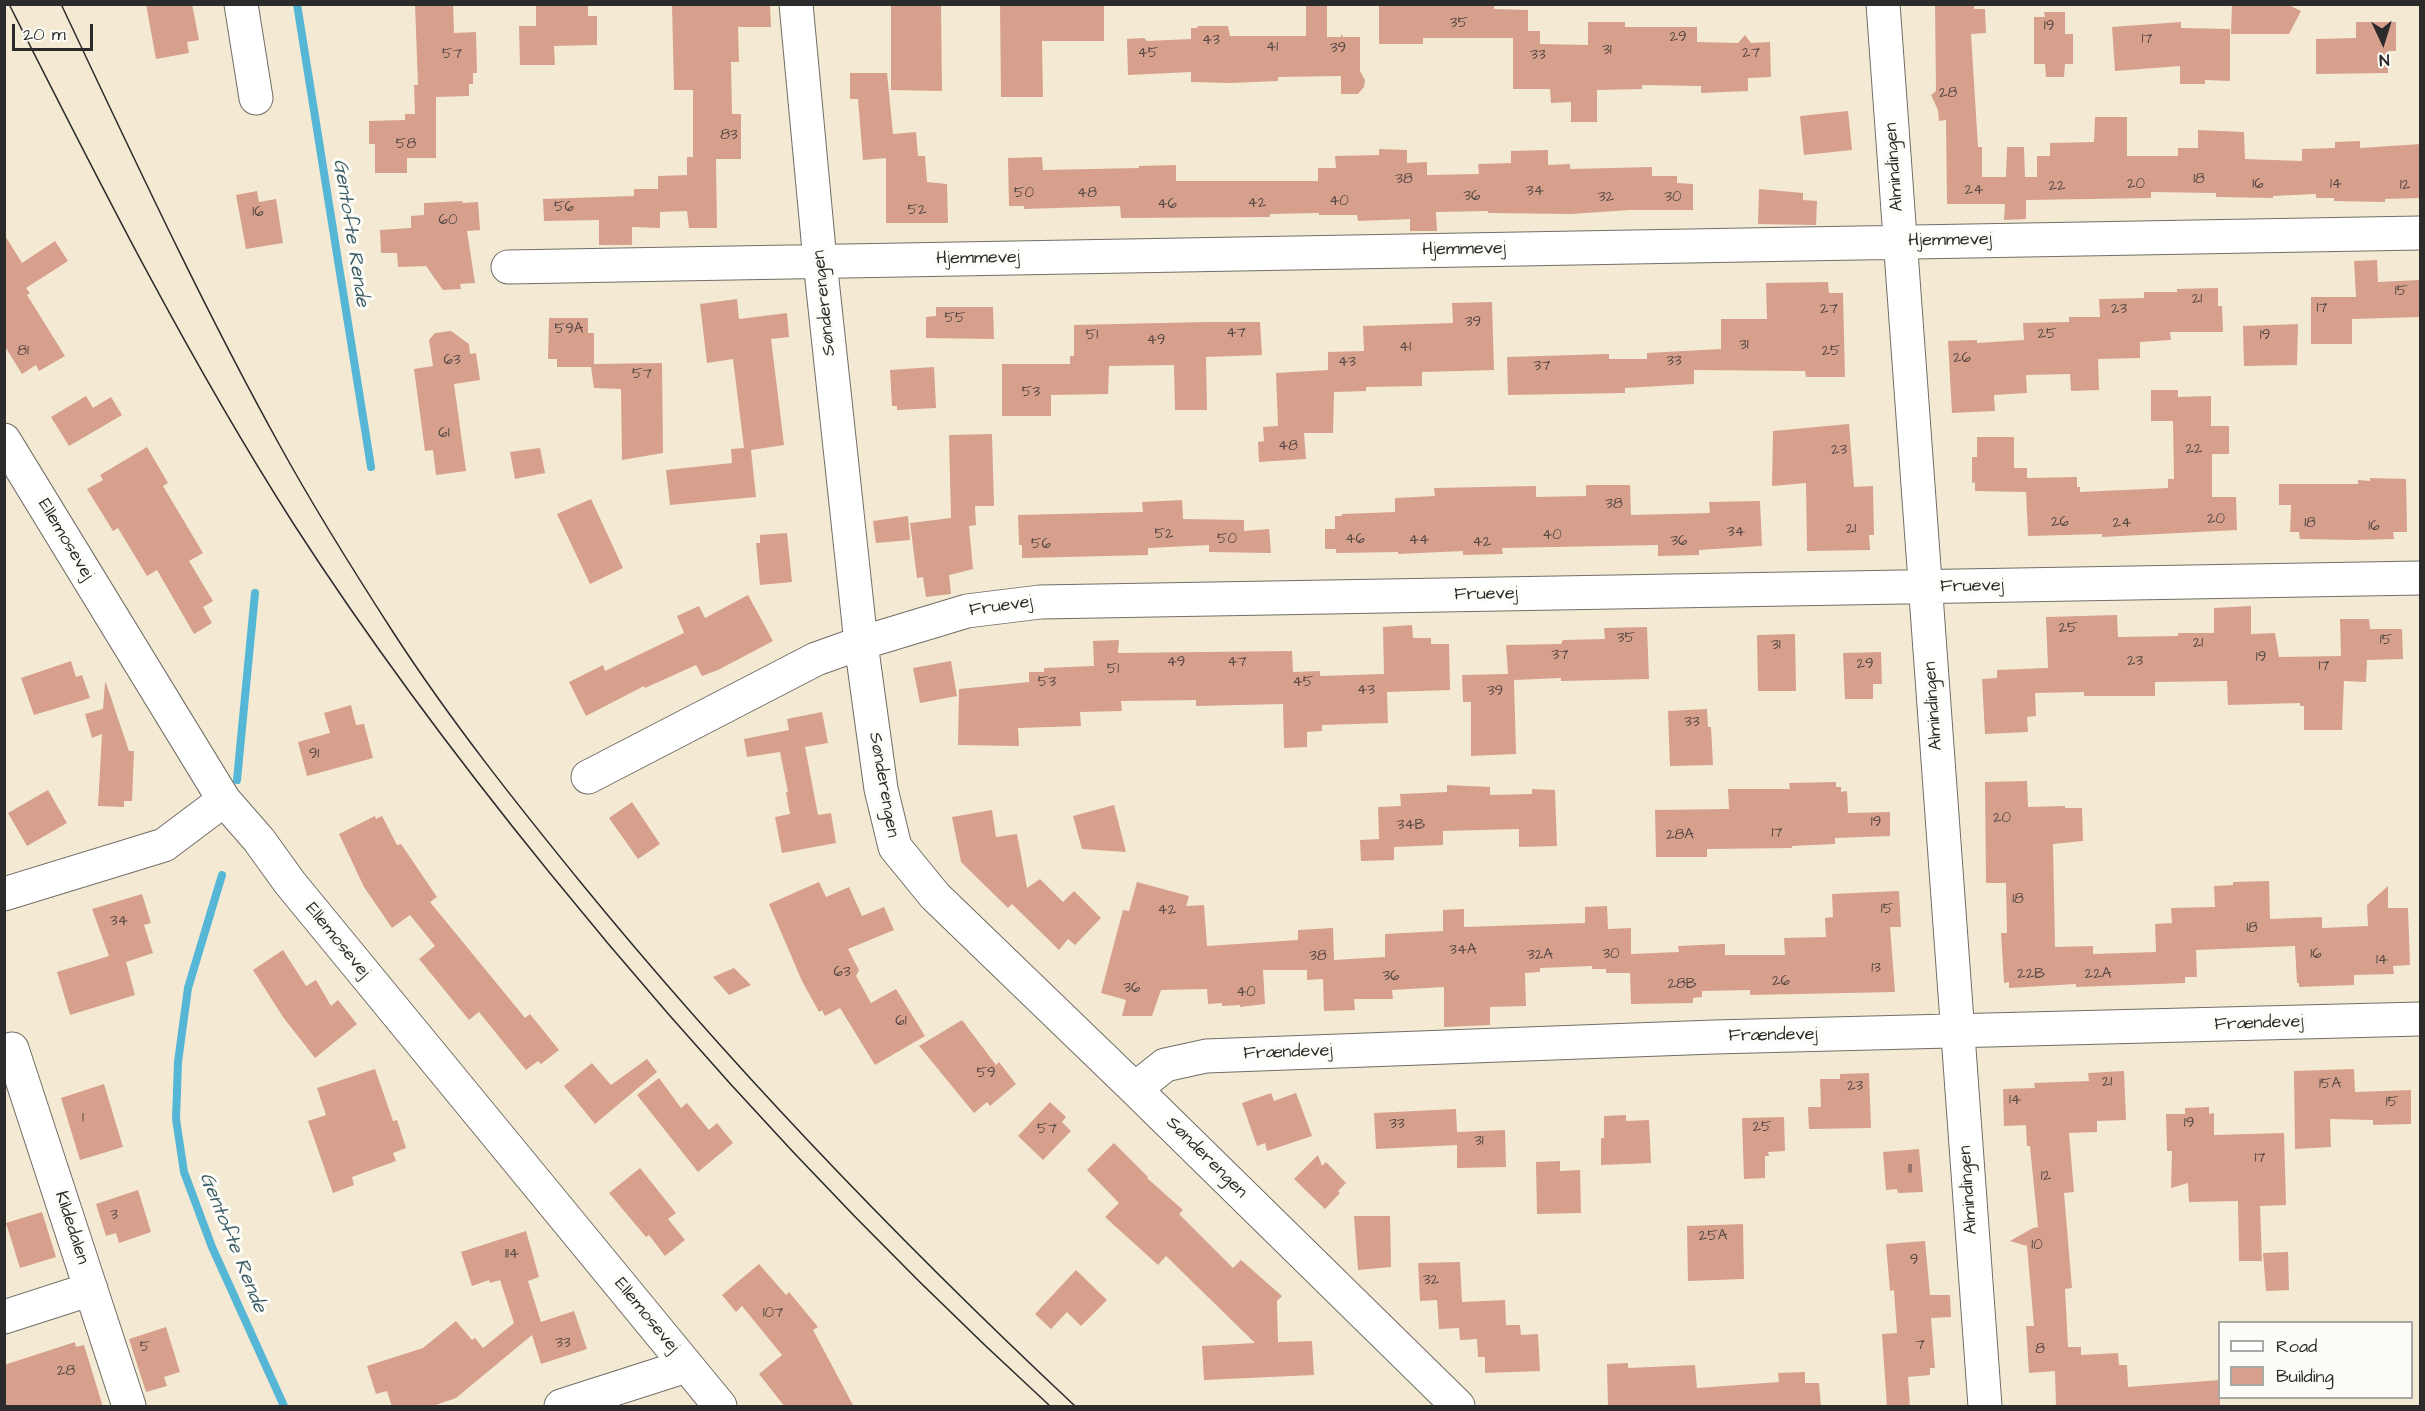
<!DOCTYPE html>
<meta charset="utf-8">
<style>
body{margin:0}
#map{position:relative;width:2425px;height:1411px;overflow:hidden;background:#f4ead4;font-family:"Architects Daughter",sans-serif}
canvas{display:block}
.frame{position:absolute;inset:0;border:6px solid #2b2b2b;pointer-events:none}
.legend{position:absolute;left:2218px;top:1321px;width:195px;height:78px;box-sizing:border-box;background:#fdfcf7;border:2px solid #a9a8a5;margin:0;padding:8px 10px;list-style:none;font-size:18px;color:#2b2b2b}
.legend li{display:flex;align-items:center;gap:12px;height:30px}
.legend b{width:30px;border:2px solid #a9a8a5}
.north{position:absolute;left:2353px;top:12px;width:60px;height:60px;-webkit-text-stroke:4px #fdfcf7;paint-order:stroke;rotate:176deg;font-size:16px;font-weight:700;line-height:24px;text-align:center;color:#2b2b2b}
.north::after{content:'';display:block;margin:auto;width:21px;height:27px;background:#2b2b2b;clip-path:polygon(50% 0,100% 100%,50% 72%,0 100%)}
.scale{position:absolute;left:12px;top:24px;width:81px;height:27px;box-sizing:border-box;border:3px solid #2b2b2b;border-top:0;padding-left:8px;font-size:18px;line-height:21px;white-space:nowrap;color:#2b2b2b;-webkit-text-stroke:4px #fdfcf7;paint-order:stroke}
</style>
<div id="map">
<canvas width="2425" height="1411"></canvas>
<div class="frame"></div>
<ul class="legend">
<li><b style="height:8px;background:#fff"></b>Road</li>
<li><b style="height:16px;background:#d6a08d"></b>Building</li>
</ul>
<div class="north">N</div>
<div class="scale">20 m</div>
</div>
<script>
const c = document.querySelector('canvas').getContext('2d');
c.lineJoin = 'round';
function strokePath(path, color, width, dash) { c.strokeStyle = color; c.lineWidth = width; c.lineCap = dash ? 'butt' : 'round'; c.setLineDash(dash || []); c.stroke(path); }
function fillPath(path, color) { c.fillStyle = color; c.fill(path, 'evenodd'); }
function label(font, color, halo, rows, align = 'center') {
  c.font = font + ' "Architects Daughter",sans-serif'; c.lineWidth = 6; c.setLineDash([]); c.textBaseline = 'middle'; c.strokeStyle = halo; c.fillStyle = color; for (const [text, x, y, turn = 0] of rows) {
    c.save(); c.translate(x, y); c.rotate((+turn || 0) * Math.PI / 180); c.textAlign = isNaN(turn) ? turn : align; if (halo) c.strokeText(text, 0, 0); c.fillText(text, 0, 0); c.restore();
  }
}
const stream = new Path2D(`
 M297,4l74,463
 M237,780l18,-187
 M222,875l-34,113 -10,74 -2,57 8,53 28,75 72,159`);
const building = new Path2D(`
 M146,4h46l7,36 -12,2 2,11 -33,6z
 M415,4h38l1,29 22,-1 1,41h-4v11h-4v12l-33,1v61h-29v15h-32v-29h-6v-23l36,-1v-6h10l-1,-29h4z
 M536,4h52v12h9v29l-43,1 1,19h-35l-1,-39h17z
 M672,4l98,2 1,21h-33l1,35h-8l1,52h9v45h-25l1,69h-28l-2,-17 -27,1v16l-28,-1v18h-33v-25l-55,1 -1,-22 91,-3v-7h24v-13l29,-1v-18h6v-67h-19z
 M891,4h50l1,87 -51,-1z
 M1000,4h104v37h-62l1,56h-42z
 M1306,4h21v33h14v-4l2,4h17v34l5,9 -1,7 -6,7h-17v-18l-63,1v4l-48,2 -39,-1v-10l-63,3 -1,-36 17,-1 3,3 44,-2v-11h6l1,-2h30l2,10h76z
 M1379,4h115v5l34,1v21h12v13l48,1v-23h37v5h72v15l41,1 7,-8 6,8 19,-1 1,35 -23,1v13l-47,2v-7l-59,-1v4l-45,1v32h-26v-20l-20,1 -1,-14h-37v-51h-90v6h-44z
 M1935,4h39v5h11l1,24 -15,1 7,113h4v30h24l1,-30h17l1,30h12v-21h13v-13l44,-1 1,-25h32v39h51v-8h20v-18l46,2 1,27 57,2v-12l33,-1v-6l25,-1v7l61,-4v54l-36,1v3l-51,-1v-3h-18v-4l-43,2v2l-57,-1v-4l-65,-1v6l-125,2v19l-22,1 1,-16h-58l-1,-84 -7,1 -1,-11 -7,-15 5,-4z
 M2232,4h55l14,7 -12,23h-58z
 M2044,12h21v22h8v30h-8l-1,13h-18l-1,-13h-11v-47h11z
 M2181,22v6l49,1v52l-25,-1v4h-25v-18l-65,5 -3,-44z
 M2356,22h40v29h-8v22l-72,1v-35l40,-1z
 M850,73h37l6,61 23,-2 2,24h7l2,26 20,2 1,39h-62v-65l-23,2 -5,-61h-8z
 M1848,111l4,39 -48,5 -4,-39z
 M1379,149l28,1v13l20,-1v13l52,-1 -1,-10 33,-1v-12l37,-1v15l22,-1v5l82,-2v9h25v7l16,1v26h-63l-59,4 -83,-1v-2l-52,1 1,19h-27v-12l-52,2 -1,-6h-38v-2l-49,1v3l-149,1 -1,-12 -96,3v-3h-15l-1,-48 34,-1 1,13 96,-2v-2l37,-1v16h142v-13h18l-1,-12 44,-1z
 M1759,189l44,4v7l14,1 -1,24 -58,-1z
 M257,191l2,11 17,-3 7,44 -37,6 -10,-54z
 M463,201l-1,2 16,-1 2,28 -13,1 8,52 -15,1 1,5 -18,1 -17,-24 -28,1 -1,-14h-16l-1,-23 31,-2v-12l13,-1v-12z
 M4,234l18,29 33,-22 13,20 -42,27 4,5 -3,2 38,61 -26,15 -3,-6 -14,9 -18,-29z
 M2377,260l1,22 41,-2 2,37 -69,2v25h-41v-47h45l-2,-36z
 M1828,282l1,11h14l2,84h-39l-1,-6 -111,-1v14l-69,4v5l-117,2 -1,-38 102,-3v5h38v-6l74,-4v-30h46l-1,-36z
 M2218,288v18h4l1,26h-53l1,8 -31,2v16l-42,1 1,31 -28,1 -1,-17 -44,1 1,18 -33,2 1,16 -43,2 -4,-72 29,-1v3l47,-3 -1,-17 46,-1v-5h31l-1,-18 45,-1v-6h33v-3z
 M737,299l2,20 48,-6 2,24 -18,2 13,106 -33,5 5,47 -86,8 -4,-35 66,-7 -1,-14 13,-1 -11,-89 -26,4 -7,-59z
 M1492,302l2,68 -72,2v14l-56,1v4l-32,1 -1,41h-29l2,26 -47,3 -1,-20 6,-1 -1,-14 15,-1 -2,-53 52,-3v-18l36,-1 -1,-25 90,-3 -1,-20z
 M936,307h57l1,32 -68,-1v-21l10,-1z
 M549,318h39v15h6v31l68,-1 1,90 -41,7 -1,-71 -27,-1 -3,-21h-34v-8h-9z
 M1205,322h55l2,33 -56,2 1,53h-32l-1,-45 -65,1 -1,28 -57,1v21h-49v-52h68v-8h4v-31z
 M2298,324l-1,41 -53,1 -1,-40z
 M451,331l18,13 1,10 6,-1 4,27 -26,4 12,87 -30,4 -3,-25 -8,1 -11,-82 19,-3 -4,-26 6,-7z
 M934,367l2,41 -39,2v-4h-5l-2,-36z
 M2151,390h27v7l33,-1v30h18v28h-17v43h24l1,33 -135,7v-3l-74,2 -2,-44 -51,-1v-9l-3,1v-26h5v-20h37v31h13v10l50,-1v10h3v5l88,-4v-9h6l-1,-58h-22z
 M86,396l7,12 18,-11 11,18 -53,31 -18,-29z
 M1849,424l5,63 19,-1 1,49h-5l1,15 -63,1 -1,-68 -34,3 1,-55z
 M992,434l2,72h-19l1,19 -7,1 4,43 -24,6 2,19 -25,3 -3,-20 -6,1 -7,-55 41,-5 -2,-83z
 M147,447l21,36 -5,3 40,67 -14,8 24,40 -10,6 9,16 -18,11 -37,-64 -10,6 -29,-48 -5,3 -26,-42 16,-9 -3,-5z
 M540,448l5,25 -30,6 -5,-27z
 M2370,478l36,1 1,53h-14l1,7 -38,1 -56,-1 -1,-7h-9l1,-27h-12v-21h79v-4l12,1z
 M1586,485h44l1,30 79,-2 -1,-11 51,-1 2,45 -63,4v5l-41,1v-11l-156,3 1,6 -40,1v-4l-65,3v-2l-62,1v-4h-11v-20h10v-13h7v-2l53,-2v-14l40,-2 -1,-8 102,-2v11l50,-1z
 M591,499l32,69 -33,16 -33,-70z
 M1182,500l1,19 61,1v11l25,-2 2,24 -62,-1v-7l-61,3v7l-126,3v-13h-3l-1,-30 125,-3 -1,-10z
 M908,516l2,24 -34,3 -3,-22z
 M787,533l5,49 -32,3 -4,-42h4v-8z
 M748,595l25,46 -55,29 -16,6 -6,-11 -51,23 -1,-2 -58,30 -17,-34 34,-17 2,6 79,-38 -7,-17 22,-10 6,12z
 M2251,606v28l24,-1 4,24 62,-1 -1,-37h29l1,10h32l1,30 -36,1 -1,22 -22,-1 -2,49h-38v-24h-4v-3l-72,2 -1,-24 -72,1v14h-71v-4l-49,1 1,23 -9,1 1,15 -43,2 -3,-55 15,-1v-8l51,-2 -2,-51 71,-2 1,22 60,-1v-3h36v-25z
 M1412,625l1,13h18v6h18l1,46 -63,2 1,31 -66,2v6l-15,1v15l-23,1 -1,-44 -87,2v-6l-75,1 1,10 -42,1 1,14 -63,2 1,18 -61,-1 1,-56 70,-7v-10h15v-4l50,-2 -1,-25 26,-1 -1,13 174,-2 1,21 27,-1v5l64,-2 -1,-47z
 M1647,627l2,52 -88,2v-3l-47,2 2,74 -45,2v-54h-8l-1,-27 46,-1 -2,-29 55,-1 2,-4 42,-1 -1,-11z
 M1795,634l1,57h-38l-1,-56z
 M1881,652l1,32h-9v15h-28l-2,-46z
 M71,661l5,16 6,-2 8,23 -56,17 -13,-37z
 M951,661l6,35 -37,7 -7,-35z
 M105,683h1l23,68h5l-2,50h-8v6l-26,-1 4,-72 -10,4 -7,-24 18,-5z
 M351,705l5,20 8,-1 9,34 -66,18 -9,-34 32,-9 -6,-20z
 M1707,709l1,18h3l2,38 -43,1 -2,-55z
 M822,712l6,31 -23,4 13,68 13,-2 5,30 -54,10 -7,-36 15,-3 -4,-22h2l-8,-40 -33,5 -3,-18 45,-9 -2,-11z
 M2027,781l1,26 37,-1v2h17l1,33 -30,3 2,103 38,-1v8l63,-2 -1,-28 17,-1 -1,-15 44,-1 -1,-21 19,-1v-3l36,-1 1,38 52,-2v11l46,-2 -1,-21 21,-19v22h20l2,57 -17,1 1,8 -40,1v10l-55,2v-4h-2l-2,-37 -99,4 1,27h-12v6l-109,4v-3l-67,4v-6l-5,1 -3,-50h6l-1,-50h-20l-1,-101z
 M1836,782v5h5v5l6,-1 1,22 42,-1v24l-55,2v6l-43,2v2l-85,1v8h-51l-1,-47 74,-1 -1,-20h62l-1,-6z
 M1447,785l43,2v8l42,-1v-5l23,1 2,56 -38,1v-18l-76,2v14l-49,2v13l-33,1 -1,-21 19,-1 -1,-32 23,-1 -1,-12 47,-2z
 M48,790l19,33 -40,23 -19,-33z
 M632,802l28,42 -22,15 -29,-41z
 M1114,805l12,47 -44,-3 -9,-33z
 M992,810l4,27 21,-3 10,54 13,-9 23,23 11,-11 27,27 -26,27 -7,-6 -9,11 -47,-46 -4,4 -47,-46 -9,-45z
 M375,816l1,3 6,-3 15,29 4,-1 36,53 -7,5 95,116 5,-4 29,36 -18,14 -3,-3 -12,9 -47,-58 -10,8 -50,-61 16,-13 -25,-31 -18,13 -28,-41 -25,-53z
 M819,882l7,15 23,-10 13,29 22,-9 10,23 -46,19 11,21 -3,6 15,27 25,-14 29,47 -50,29 -35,-57 -15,8 -3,-6 -3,2 -17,-31 -33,-77z
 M1137,882l52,14 -3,10 18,-1 3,41 91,-6v-10l35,-2 1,32 51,-3v-23l58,-3v-21l21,-1v18l121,-4v-16l22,-1 1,23 23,-1v26l48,-2 -1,-6 47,-2v11h60l-1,-17 42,-1 -1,-19 8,-1 -1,-23 67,-3 2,36h-11l5,65 -145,3v-5l-48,1v6l-9,1v5l-62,1 -1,-31h-24v-4h-14v-3l-52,2v4l-15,1 1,33 -36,1v18l-46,2v-40l-52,3 1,9h-39l1,11 -31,1 -1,-32 -16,1v-10h-44l2,34 -25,3v-2l-18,1v-3l-14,1 -1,-15 -46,1 -9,26h-30l4,-16 -25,-7 22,-83 6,1z
 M142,894l9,29 -7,2 9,28 -27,9 9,33 -65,20 -13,-43 52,-16 -17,-47z
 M283,950l23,36 10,-6 15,26 7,-6 19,24 -42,34 -32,-41 -30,-47z
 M734,968l17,17 -22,10 -16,-18z
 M962,1020l34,45 3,-3 17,22 -26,22 -3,-4 -13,11 -55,-67z
 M647,1059l10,13 -62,52 -31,-38 28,-23 19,22z
 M375,1069l18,52 4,-1 9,28 -13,5 3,8 -44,16 2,8 -21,8 -25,-72 18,-6 -9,-27z
 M2354,1069l1,23 56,-2v34l-38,1v-5l-43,-1 1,28 -36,2 -1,-78z
 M2124,1071l2,49 -29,1v11l-28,1 5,59 -10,1 8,95 -7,1 3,58h13v8l37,-2 1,12h8l1,22 92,-7v27h-164l-1,-36 -26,2 -3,-47h8l-7,-80 -17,-5 23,-13 5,-1 -8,-81h-3l-1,-21 -22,1 -1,-37 32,-1 -1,-5 55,-2 -1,-8z
 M1869,1073l2,55 -62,1 -1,-22h13l-1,-28h20v-5z
 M659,1078l22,30 6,-5 22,27 8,-7 16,20 -35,29 -61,-77z
 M104,1084l19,63 -43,13 -19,-62z
 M1271,1093l3,8 22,-8 16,43 -45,15 -2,-8 -8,3 -15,-43z
 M1050,1102l16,15 -4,5 9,9 -28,29 -25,-24z
 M2209,1107v7l5,-1v22l70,-2 2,72 -26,1 2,55h-23l-1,-60 -49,1 -1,-19 -17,5 1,-37h-5l-1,-37h19v-6z
 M1456,1109l1,23 48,-2 1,37 -49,1v-23l-81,4 -2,-36z
 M1626,1115v6l23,-1 2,43 -50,2v-27h3v-22z
 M1784,1117l1,34 -17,1 1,4h-4v22l-21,1 -2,-61z
 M1114,1143l34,34 -1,1 36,32 -4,4 54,54 8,-8 41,36 -5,5 1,41 34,-1 2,34 -110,5 -2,-34 53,-3 -89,-87 -8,9 -53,-48 14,-14 -32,-33z
 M1919,1149l4,43 -25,1 -1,-4 -11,1 -3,-38z
 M1318,1155l4,11 4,-4 20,21 -8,8 2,2 -15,16 -31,-30z
 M1560,1161v10l20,-1 1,43 -44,1 -1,-52z
 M640,1168l36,45 -8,6 17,21 -20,16 -16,-21 -3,2 -37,-44z
 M138,1190l13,42 -32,11 -3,-10 -10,3 -10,-32z
 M42,1212l14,45 -36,11 -14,-45z
 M1354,1216h36l1,51 -33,3z
 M1743,1224l1,55 -56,2 -1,-55z
 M526,1231l13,46 -11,4 13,41 33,-11 13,38 -46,15 -9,-29 -76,63 -26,9h-38l-5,-16 -11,3 -9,-28 56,-18 33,-27 16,19 3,-2 8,10 31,-25 -14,-43 -10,3 -1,-3 -17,6 -11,-34z
 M1925,1241l5,54h20l1,22 -20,1 4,50h-5v7l-22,2 2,30h-23l-5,-73 15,-1 -3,-43 -4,1 -4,-47z
 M2288,1252l1,38 -23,1 -3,-38z
 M1460,1262l2,40 43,-2 1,25h14l1,10 17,-1 2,37 -55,2v-16h-7l-1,-18 -17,1 -1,-12 -20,1 -2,-29 -17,1 -2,-38z
 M759,1264l27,31 3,-3 29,35 -5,3 41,77h-69l-26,-33 23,-19 -40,-49 -6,6 -14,-17z
 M1076,1270l31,30 -26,26 -14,-14 -16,17 -16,-15z
 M166,1327l14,45 -16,5 3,9 -21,6 -17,-53z
 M75,1342l1,5 8,-2 19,62h-99v-42z
 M1628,1363v5l67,-3 2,23 82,-6 -1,-9 27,-1v11h14l2,24h-213l-1,-43z`);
const minor = new Path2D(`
 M241,4l15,94
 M796,4l24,257 41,382 20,146 14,58 40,49 200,193 323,317
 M1883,4l102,1402
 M508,267l1912,-34
 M4,440l220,360 35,40 31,43 430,523
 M588,777l228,-118 45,-16 106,-32 73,-9 1380,-24
 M4,894l160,-49 60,-45
 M4,1052l8,-3 117,357
 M1135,1089l30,-24 41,-9 508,-19 706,-18
 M4,1317l87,-28
 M561,1406l125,-40`);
const tram = new Path2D(`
 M9,4c89,176 178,353 284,519 78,121 165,237 256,349 154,190 321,369 501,534
 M61,4c70,148 139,297 218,440 35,64 74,126 114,188 57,88 123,171 189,252 152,186 318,358 493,522`);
const numberNames = [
 ["35",1459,24],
 ["19",2049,27],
 ["29",1678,38],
 ["17",2147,40],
 ["43",1211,41],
 ["41",1272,48],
 ["39",1338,49],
 ["31",1607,51],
 ["45",1148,54],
 ["27",1751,54],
 ["57",452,55],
 ["33",1538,56],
 ["28",1948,94],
 ["83",729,136],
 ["58",406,145],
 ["38",1404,180],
 ["18",2199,180],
 ["20",2136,185],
 ["16",2258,185],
 ["14",2336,185],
 ["12",2405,186],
 ["22",2057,187],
 ["24",1974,191],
 ["34",1535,192],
 ["50",1024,194],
 ["48",1087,194],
 ["36",1472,197],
 ["32",1606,198],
 ["30",1673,198],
 ["40",1339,202],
 ["42",1257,204],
 ["46",1167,205],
 ["56",564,208],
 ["52",917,211],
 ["16",258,213],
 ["60",448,221],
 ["15",2401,292],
 ["21",2197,300],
 ["17",2322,309],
 ["27",1829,310],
 ["23",2119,310],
 ["55",955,319],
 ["39",1473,323],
 ["59A",569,330],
 ["47",1236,334],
 ["25",2047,335],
 ["51",1092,336],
 ["19",2265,336],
 ["49",1156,341],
 ["31",1744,346],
 ["41",1405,348],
 ["81",23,352],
 ["25",1831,352],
 ["26",1962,359],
 ["63",452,361],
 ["33",1674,362],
 ["43",1347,363],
 ["37",1542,367],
 ["57",642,375],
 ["53",1031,393],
 ["61",444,434],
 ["48",1288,447],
 ["22",2194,450],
 ["23",1839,451],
 ["38",1614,505],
 ["20",2216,520],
 ["26",2060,523],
 ["24",2122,524],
 ["18",2310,524],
 ["16",2374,527],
 ["21",1851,530],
 ["34",1736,533],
 ["52",1164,535],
 ["40",1552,536],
 ["50",1227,540],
 ["46",1355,540],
 ["44",1419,541],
 ["36",1679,542],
 ["42",1482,543],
 ["56",1041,545],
 ["25",2068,629],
 ["35",1626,639],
 ["15",2386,641],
 ["21",2198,644],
 ["31",1776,646],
 ["37",1560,656],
 ["19",2261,658],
 ["23",2135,662],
 ["49",1176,663],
 ["47",1237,663],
 ["29",1865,665],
 ["17",2324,667],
 ["51",1113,670],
 ["53",1047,683],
 ["45",1303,683],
 ["43",1366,691],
 ["39",1495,692],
 ["33",1692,723],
 ["91",314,755],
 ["20",2002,819],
 ["19",1876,823],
 ["34B",1411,826],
 ["17",1777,834],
 ["28A",1680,836],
 ["18",2018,900],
 ["15",1887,910],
 ["42",1167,911],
 ["34",119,922],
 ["18",2252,929],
 ["34A",1463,951],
 ["30",1611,955],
 ["16",2316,955],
 ["32A",1540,956],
 ["38",1318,957],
 ["14",2382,961],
 ["13",1876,969],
 ["63",842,973],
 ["22B",2031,975],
 ["22A",2098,975],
 ["36",1391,977],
 ["26",1781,982],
 ["28B",1682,985],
 ["36",1132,989],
 ["40",1246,993],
 ["61",901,1022],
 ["59",986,1074],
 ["21",2107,1083],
 ["15A",2330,1085],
 ["23",1855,1087],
 ["14",2015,1101],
 ["15",2392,1103],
 ["1",83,1119],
 ["19",2189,1124],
 ["33",1397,1125],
 ["25",1762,1128],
 ["57",1047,1130],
 ["31",1479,1142],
 ["17",2260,1159],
 ["11",1910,1170],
 ["12",2046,1177],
 ["3",114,1216],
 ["25A",1713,1237],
 ["10",2037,1246],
 ["114",512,1255],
 ["9",1914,1261],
 ["32",1431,1281],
 ["107",773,1314],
 ["33",563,1344],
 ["7",1920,1346],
 ["5",145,1348],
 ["8",2040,1350],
 ["28",66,1372]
];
const streetNames = [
 ["Almindingen",1895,167,-94],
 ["Hjemmevej",1950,241,-1],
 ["Hjemmevej",1464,250,-1],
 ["Hjemmevej",978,259,-1],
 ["Sønderengen",825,303,-96],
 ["Ellemosevej",65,540,59],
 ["Fruevej",1972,587,-1],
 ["Fruevej",1486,595,-1],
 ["Fruevej",1001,607,-8],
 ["Almindingen",1934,706,-94],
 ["Sønderengen",883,785,80],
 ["Ellemosevej",337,941,51],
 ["Frændevej",2259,1024,-2],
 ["Frændevej",1773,1036,-1],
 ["Frændevej",1288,1053,-2],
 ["Sønderengen",1206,1158,45],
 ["Almindingen",1969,1190,-94],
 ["Kildedalen",71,1228,72],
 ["Ellemosevej",646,1316,51]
];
const waterNames = [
 ["Gentofte Rende",350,233,81],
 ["Gentofte Rende",232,1243,68]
];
strokePath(stream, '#56b6d5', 8);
fillPath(building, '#d6a08d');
strokePath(minor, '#716e66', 35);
strokePath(minor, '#fff', 33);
strokePath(tram, '#2b2b2b', 1.5);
label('15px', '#564844', null, numberNames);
label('18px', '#2b2b2b', '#fdfcf7', streetNames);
label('italic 20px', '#3a5c66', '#fdfcf7', waterNames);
</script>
